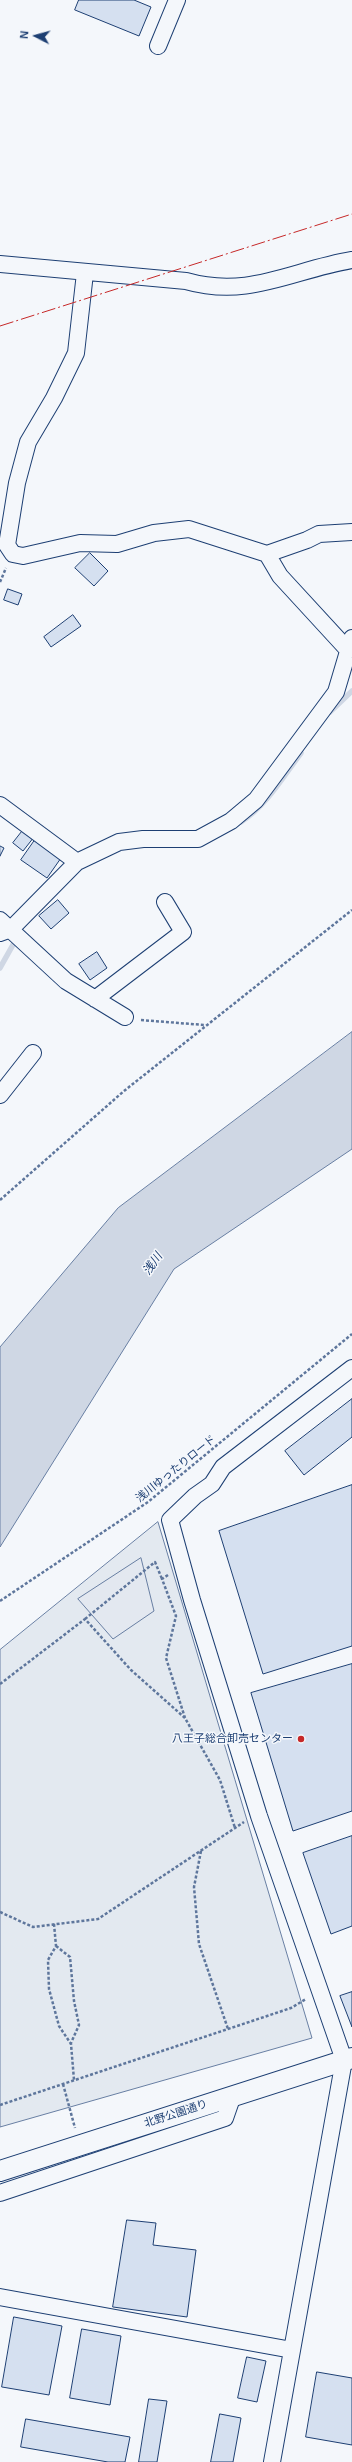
<!DOCTYPE html>
<meta charset="utf-8">
<style>
body{margin:0}
#map{position:relative;width:352px;height:2462px;overflow:hidden;background:#f4f7fb;font-family:Arial,sans-serif}
canvas{display:block}
.north{position:absolute;left:16px;top:16px;width:40px;height:40px;-webkit-text-stroke:3px #f4f7fb;paint-order:stroke;rotate:276deg;font-size:11px;font-weight:700;line-height:16px;text-align:center;color:#1d3f73}
.north::after{content:'';display:block;margin:auto;width:14px;height:18px;background:#1d3f73;clip-path:polygon(50% 0,100% 100%,50% 72%,0 100%)}
</style>
<div id="map">
<canvas width="352" height="2462"></canvas>
<div class="north">N</div>
</div>
<script>
const c = document.querySelector('canvas').getContext('2d');
c.lineJoin = 'round';
function fillPath(path, color) { c.fillStyle = color; c.fill(path, 'evenodd'); }
function strokePath(path, color, width, dash) { c.strokeStyle = color; c.lineWidth = width; c.lineCap = dash ? 'butt' : 'round'; c.setLineDash(dash || []); c.stroke(path); }
function label(font, color, halo, rows, align = 'center') {
  c.font = font + ' Arial,"Noto Sans JP",sans-serif'; c.lineWidth = 3; c.setLineDash([]); c.textBaseline = 'middle'; c.strokeStyle = halo; c.fillStyle = color; for (const [text, x, y, turn = 0] of rows) {
    c.save(); c.translate(x, y); c.rotate((+turn || 0) * Math.PI / 180); c.textAlign = isNaN(turn) ? turn : align; if (halo) c.strokeText(text, 0, 0); c.fillText(text, 0, 0); c.restore();
  }
}
const green = new Path2D(`
 M158,1522l154,516 -312,89v-477z`);
const parking = new Path2D(`
 M141,1558l13,53 -41,28 -35,-40z`);
const water = new Path2D(`
 M352,1032v117l-178,120 -174,278v-200l118,-139z`);
const stream = new Path2D(`
 M330,712l22,-21
 M241,822c26,-17 42,-45 60,-69
 M0,968l14,-25`);
const building = new Path2D(`
 M79,0h55l17,7 -12,29 -64,-26z
 M90,553l18,18 -14,15 -19,-18z
 M8,589l14,5 -4,11 -14,-5z
 M73,615l8,11 -30,21 -7,-10z
 M24,829l10,8 -11,14 -10,-8z
 M35,840l26,18 -14,20 -26,-18z
 M0,846l4,2 -4,8z
 M58,900l11,13 -18,16 -12,-13z
 M97,952l10,16 -17,12 -11,-16z
 M352,1399v38l-48,38 -19,-24z
 M352,1485v161l-89,28 -44,-143z
 M352,1664v147l-59,20 -42,-138z
 M352,1836v90l-21,8 -28,-81z
 M352,1992v35l-12,-31z
 M127,2220l29,3 -3,22 43,5 -9,67 -74,-10z
 M14,2317l48,9 -13,69 -47,-8z
 M82,2329l39,7 -11,69 -40,-7z
 M247,2357l19,4 -9,41 -19,-4z
 M317,2372l35,6v67l-46,-8z
 M149,2399l18,2 -10,61h-18z
 M220,2414l21,4 -8,44h-22z
 M26,2419l104,18 -5,25h-17l-87,-15z`);
const path = new Path2D(`
 M0,582l6,-14
 M141,1020l63,5
 M0,1200l124,-109 228,-181
 M168,1575l-6,4 14,37 -10,42 19,60
 M0,1601l148,-99 204,-168
 M85,1619l70,-57 7,17
 M0,1684l85,-65 46,51 54,48 35,62 15,48
 M201,1851l-7,36 5,57 29,85
 M0,1912l33,15 65,-8 146,-97
 M54,1924l2,22 -8,14 1,29 10,37 12,18 3,36
 M56,1946l14,11 4,44 5,24 -8,18
 M63,2084l12,44
 M0,2105l291,-97 15,-9`);
const minor = new Path2D(`
 M158,46l19,-46
 M0,264l186,17c63,18 106,-11 166,-21
 M85,273l-9,80 -22,45 -26,44 -11,41 -10,62 6,9 10,2 57,-13 37,1 37,-11 35,-4 78,25 40,-14 12,-6 33,-2
 M267,554l13,22 68,74
 M0,805l77,57
 M0,920l66,61 59,36
 M0,933l11,-4 66,-67 42,-20 24,-3h55l33,-18 25,-21 80,-108 16,-54
 M95,999l88,-67 -18,-30
 M0,1095l33,-42
 M0,2193l225,-75 8,-23
 M0,2297l292,53
 M272,2462l72,-402 -85,-244 -67,-216 -22,-80 25,-24 17,-12 11,-17 129,-99`);
const tertiary = new Path2D(`
 M0,2171l352,-113`);
const power = new Path2D(`
 M0,326l352,-112`);
const markers = [
 [301,1739,4,"#c62828"]
];
const streetNames = [
 ["浅川ゆったりロード",176,1469,-39],
 ["北野公園通り",176,2114,-18]
];
const poiNames = [
 ["八王子総合卸売センター",293,1739]
];
const waterNames = [
 ["浅川",153,1264,-55]
];
fillPath(green, '#e3e9f0');
strokePath(green, '#687fa3', 1);
fillPath(parking, '#e3e8f0');
strokePath(parking, '#687fa3', 1);
fillPath(water, '#cfd7e4');
strokePath(water, '#687fa3', 1);
strokePath(stream, '#cfd7e4', 5.5);
fillPath(building, '#d5e0f0');
strokePath(building, '#1d3f73', 1);
strokePath(minor, '#1d3f73', 18);
strokePath(tertiary, '#1d3f73', 22);
strokePath(path, '#5e769c', 2.5, [3, 2]);
strokePath(minor, '#f4f7fb', 16);
strokePath(tertiary, '#f4f7fb', 20);
strokePath(power, '#c62828', 1, [14, 3, 2, 3]);
for (const [x, y, r, color] of markers) { const dot = new Path2D(); dot.arc(x, y, r, 0, 2 * Math.PI); c.fillStyle = color; c.fill(dot); strokePath(dot, '#f4f7fb', 1.5); }
label('11px', '#1d3f73', '#f4f7fb', streetNames);
label('11px', '#1d3f73', '#f4f7fb', poiNames, 'right');
label('italic 12px', '#1d3f73', '#f4f7fb', waterNames);
</script>
